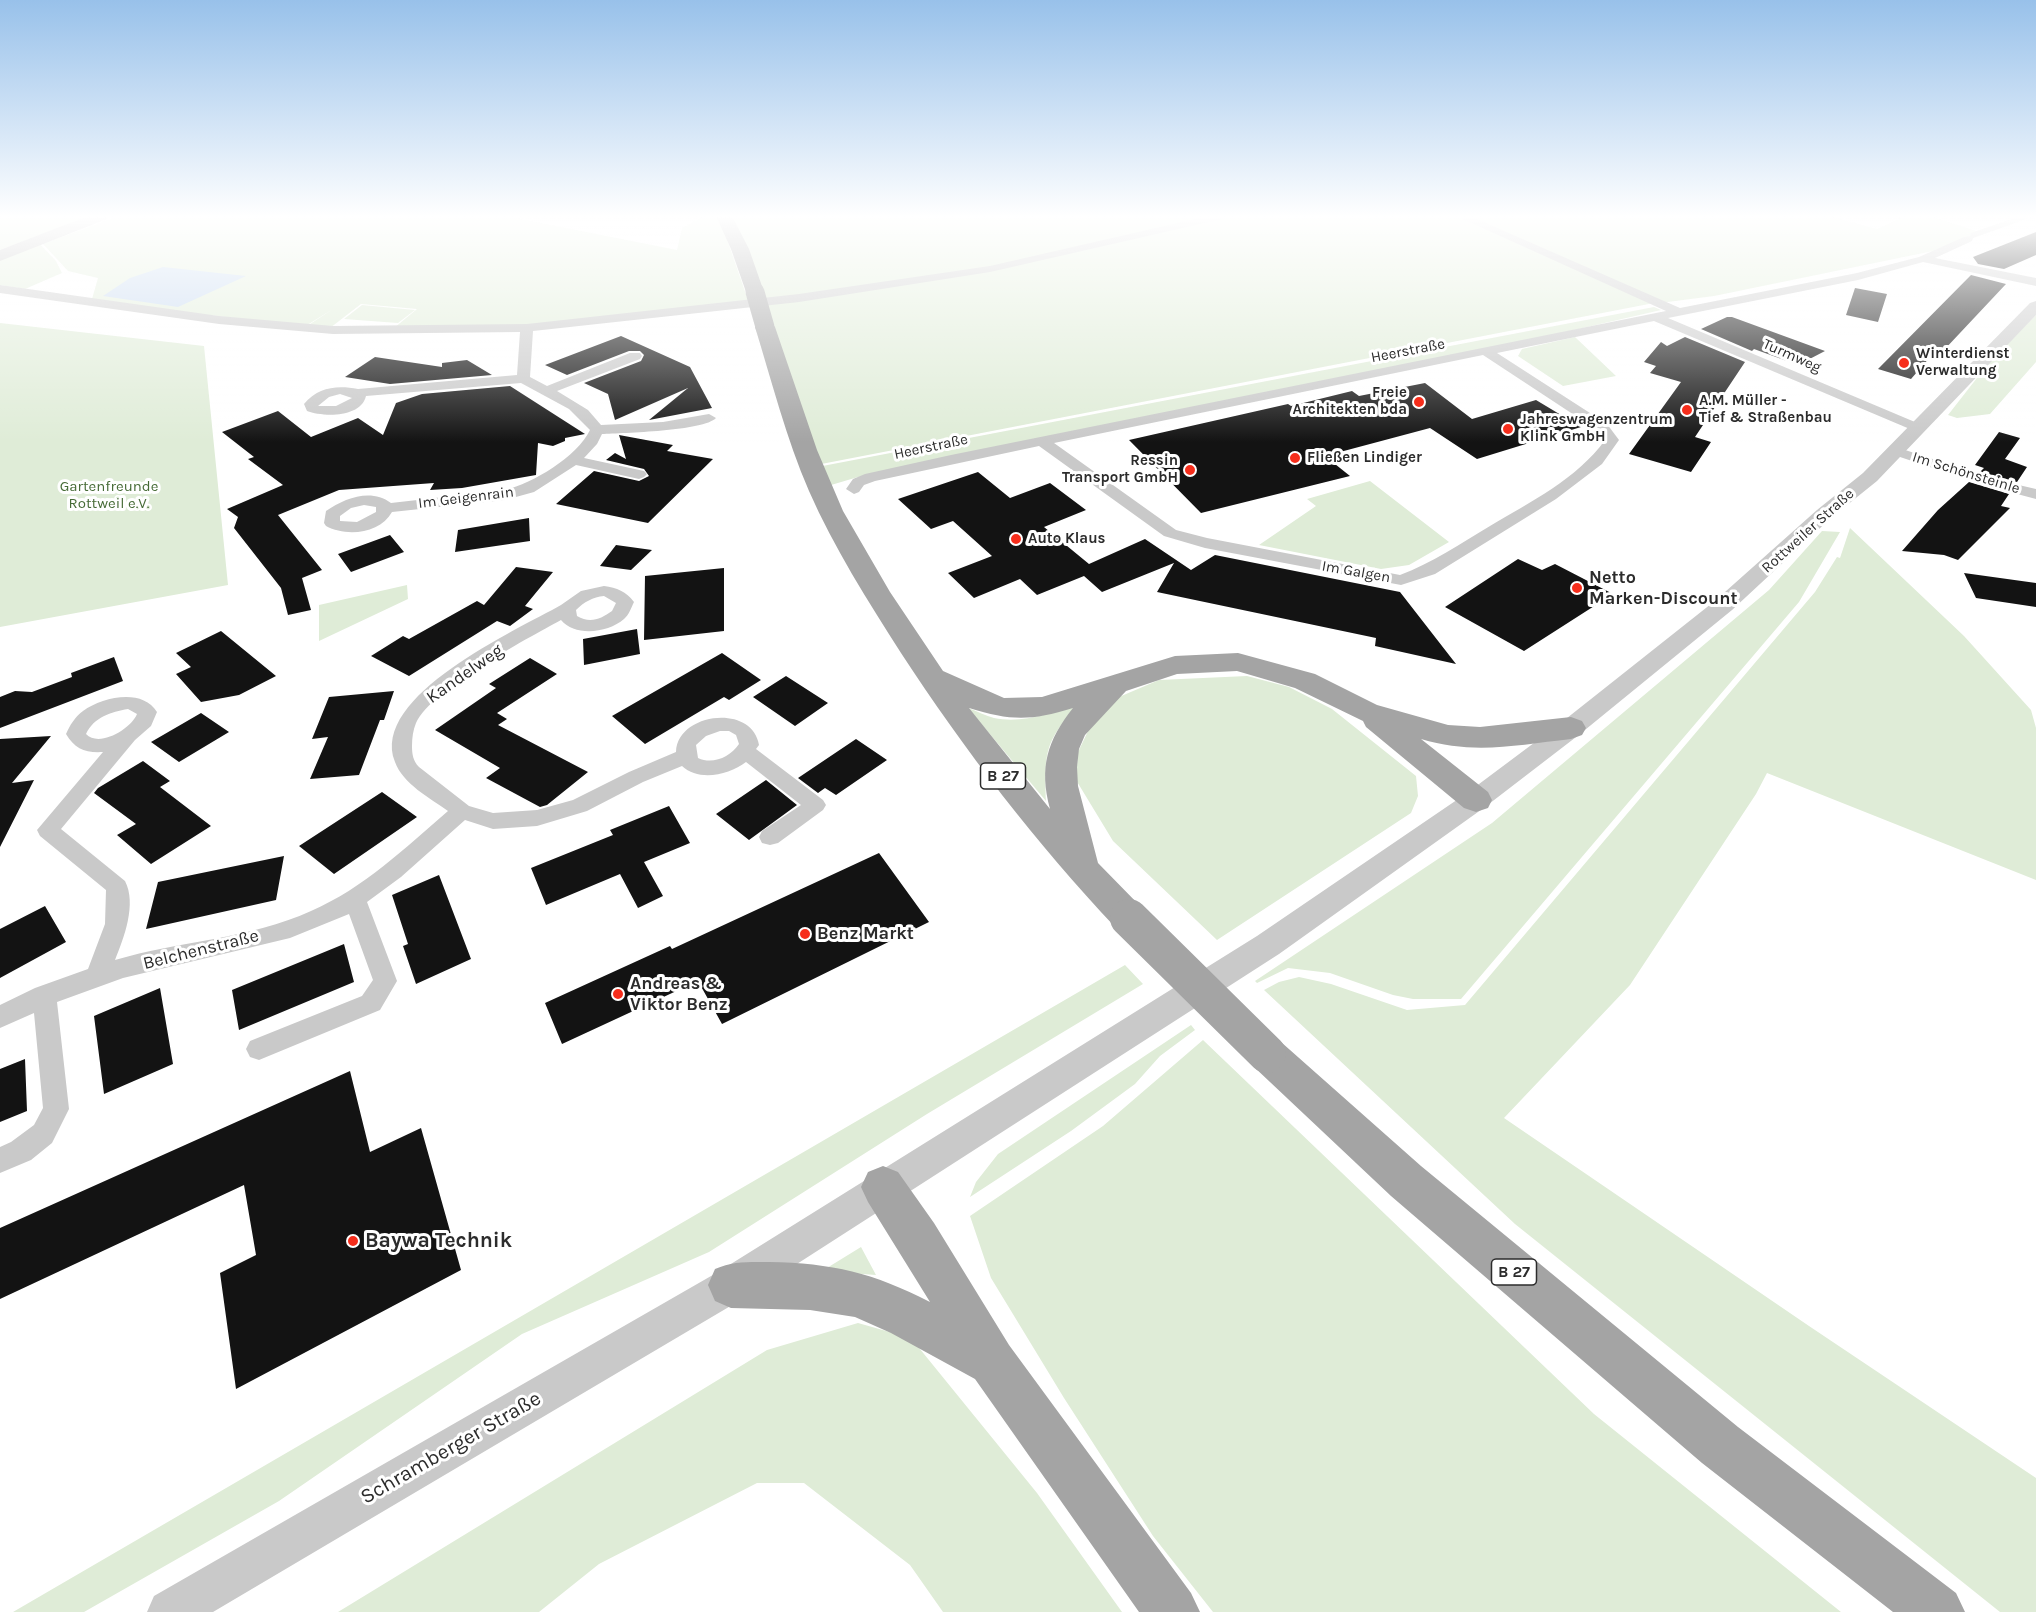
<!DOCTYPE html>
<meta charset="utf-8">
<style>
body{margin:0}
canvas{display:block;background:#fff}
</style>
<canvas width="2036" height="1612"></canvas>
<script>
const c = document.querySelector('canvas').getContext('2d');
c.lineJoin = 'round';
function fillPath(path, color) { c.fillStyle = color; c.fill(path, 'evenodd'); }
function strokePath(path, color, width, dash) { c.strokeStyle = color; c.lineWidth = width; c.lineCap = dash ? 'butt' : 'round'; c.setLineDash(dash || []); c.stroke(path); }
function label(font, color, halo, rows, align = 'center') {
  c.font = font + ' Karla,sans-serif'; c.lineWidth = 6; c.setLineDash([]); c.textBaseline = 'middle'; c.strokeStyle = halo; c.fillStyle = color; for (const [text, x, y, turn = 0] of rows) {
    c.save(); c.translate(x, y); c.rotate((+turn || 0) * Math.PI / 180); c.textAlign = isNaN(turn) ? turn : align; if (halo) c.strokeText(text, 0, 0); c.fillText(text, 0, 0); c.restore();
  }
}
const green = new Path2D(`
 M0,216h92l-92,34z
 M99,216h12l-72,27 17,18 6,12 -37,16 -25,-4v-33z
 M118,216h388l171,34 5,-22 22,-12h15l30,87 -223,23 -132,2 23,-19 -56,-5 -31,24 -23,-2 26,-17 -29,18 -94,-12 -3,2 -115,-18 6,-21 -30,-7 -25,-27z
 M724,216h493l-228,52 -235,34z
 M1225,216h234l195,87 -843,163 -57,-162 235,-35z
 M1469,216h360l48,13 24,-11 -7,-2h36l49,16 -46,19 -219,45 -54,7z
 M362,305l53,5 -17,13 -54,-4z
 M1654,307l7,3 -178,41 -625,126 -37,11 -9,-20z
 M2036,315v47l-46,52 -33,4 -9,-3 43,-55z
 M0,323l204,23 24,239 -228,42z
 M1575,337l41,39 -53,10 -45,-30 4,-7z
 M1370,481l79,61 -40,23 -28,4 -122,-24 57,-39 -9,-7z
 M1850,528l114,108 67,74 5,18v152l-269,-107 -11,21 -126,191 -126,133 305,208 227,152v134h-36l-485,-388 -251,-234 15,-8 20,-5 32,7 76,26 58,-5 350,-413 22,-35 3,1z
 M1822,531l18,1 -41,70 -338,397h-48l-20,-4 -63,-22 -42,-5 -31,15 -2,-2 237,-158 277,-233z
 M407,585l1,14 -89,42v-36z
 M1247,676l42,11 43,22 84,67 2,20 -7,17 -194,127 -104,-99 -37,-61 2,-28 13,-27 28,-28 40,-17z
 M1077,705c-33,39 -32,46 -31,96l-78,-93c9,3 18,8 26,10 28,6 57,-5 83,-13z
 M1125,965l18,19 -216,130 -218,138 -187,82 -243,167 -195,111h-71z
 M1191,1025l4,5 -35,26 -25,28 -64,47 -101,66 6,-15 22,-28z
 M1203,1040l391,374 247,198h-628l-60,-76 -89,-138 -73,-120 -21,-62 133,-90z
 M861,1247l15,28 -54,-4z
 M858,1323l53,15 126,155 85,119h-179l-33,-47 -106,-82h-47l-158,81 -60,48h-201l429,-262z`);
const water = new Path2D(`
 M163,267l83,9 -68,31 -75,-11 27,-18z`);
const building = new Path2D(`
 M2036,232v23l-32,14 -26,-5 -5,-7z
 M1971,275l35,9 -62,66 -6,-2 -27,31 -33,-10z
 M1855,288l32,6 -9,28 -32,-7z
 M1727,317h5l93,34 -27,14 -44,-16 -2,2 -51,-22z
 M621,336l69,31 22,41 -63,12 39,-32 -73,32 -7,-26 -24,-11 57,-22 3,-6 -4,-4h-11l-62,24 -22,-10z
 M1685,337l60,25 -50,75 16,5 -20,30 -62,-18 52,-72 -31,-9 6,-7 -12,-4 17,-20 6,4z
 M375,357l67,10v-4l25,-3 25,15 -102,9 -45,-7z
 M1425,383l47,36 64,-19 45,27 -104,32 -47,-31 -105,28 25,20 -149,37 -72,-73 159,-36 3,2 61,-15 7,5z
 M510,386l75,48 -20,4v3l-12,5 -15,-3 -2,32 -74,13 -32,2 4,-7 -95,7 -61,25 44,55 -20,8 9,32 -23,5 -7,-27 -47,-60 4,-11 -11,-8 56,-24 -35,-26 6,-2 -32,-25 56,-21 33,26 47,-19 25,17 13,-32 26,-9z
 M1999,432l21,6 -15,21 22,8 -10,15 -37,-10 4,-4 -9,-3z
 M619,435l54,10 -6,6 46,8 -65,64 -92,-19 38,-33 45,10 10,-5 -5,-7 -38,-9 9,-7 11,6z
 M978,472l32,26 40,-15 36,27 -42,17 45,37 56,-25 46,31 24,-15 185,37 56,72 -81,-18 1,-8 -219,-46 17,-29 -72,29 -18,-16 -47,19 -17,-16 -46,19 -26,-25 44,-17 -39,-35 -22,8 -33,-30z
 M1969,482l40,12 -8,12 9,2 -52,52 -14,-5 -42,-4 36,-41z
 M529,518l1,23 -75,11 3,-22z
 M390,535l14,17 -53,20 -13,-18z
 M616,545l36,5 -21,20 -31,-4z
 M1518,559l24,11 13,-6 58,30 -89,57 -79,-44z
 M516,567l37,5 -28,34 8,3 -23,17 -13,-5 -88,55 -38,-20 32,-20 6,3 68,-38 7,4z
 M724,568v63l-80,9 1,-64z
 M1964,573l72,10v24l-60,-9z
 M637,629l3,25 -56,11 -1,-26z
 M221,631l55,45 -37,19 -38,7 -25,-28 15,-7 -15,-14z
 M722,653l39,27 -32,20 -5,-3 -79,47 -33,-28z
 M114,657l9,24 -123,47v-31l15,-6 17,1 40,-15 -1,-4z
 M530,658l27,16 -60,39 10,6 -9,6 90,47 -41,33 -7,2 -54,-29 14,-10 -65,-38 61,-42 -7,-4z
 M786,676l42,27 -33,23 -42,-29z
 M394,691l-10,29h-4l-21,55 -49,4 18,-42 -16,2 17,-42z
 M201,713l28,19 -50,30 -28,-20z
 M51,736l-39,47 22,-3 -34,67v-108z
 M856,739l31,21 -51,35 -11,-7 -7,5 -20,-15z
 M143,761l27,20 -10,6 51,39 -60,38 -34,-29 19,-11 -42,-31 4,-5z
 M766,780l31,25 -48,35 -33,-26z
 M382,792l35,25 -83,57 -35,-28z
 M669,806l21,37 -46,19 19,34 -25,12 -18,-34 -74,31 -15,-37 82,-33 -3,-5z
 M879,853l50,69 -207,102 -24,-43 -136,63 -17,-41 125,-57 2,3z
 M284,856l-8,44 -130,29 12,-47z
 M439,875l32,84 -55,25 -13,-38 5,-2 -16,-49z
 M45,906l21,36 -66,36v-49z
 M344,944l10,38 -115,48 -7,-40z
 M160,988l13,76 -69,30 -10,-78z
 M25,1059l2,52 -27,11v-53z
 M350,1071l20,81 51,-24 40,142 -225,119 -16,-116 36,-18 -12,-70 -244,114v-71z`);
const minor = new Path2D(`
 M1208,216h19l-5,3 -232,53 -191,30 -266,29 -3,46 17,9 83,-33h10l2,3 -2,3 -83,32 31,19 13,15 62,-3 46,-8 7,4c-12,13 -93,15 -114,16l-5,10 -13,14 60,13 3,3 -3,3 -5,2 -63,-14 -42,27 -29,8 -113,12c-12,22 -46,25 -66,14l-2,-3 2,-12c19,-13 45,-23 65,-8l114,-13c28,-7 72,-33 85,-60l-21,-21 -48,-26 -155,13c-5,22 -43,21 -59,15l-3,-7c14,-17 33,-19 54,-15l159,-14 3,-43 -187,2 -114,-10 -219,-31v-8l219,31 114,10 194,-2 272,-30 191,-28zM340,394l12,4 -16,8h-18l11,-9zM364,505l12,2v5l-19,10 -17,-1v-5l11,-8z
 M1456,216h14l210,92 177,-35 62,-16 45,-20 6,-1 1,-3 49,-17h15l-62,22 -1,3 -37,17 101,20v8l-113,-24 -65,18 -190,38 254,107 2,3 -7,4 -263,-111 -157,32 110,71 12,16 -17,24 -46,35 -121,75 -34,11 -196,-37 -41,-12 -125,-90 -164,35 -11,4 -5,7 -5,2 -8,-5 7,-10 12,-5 86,-19 715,-144zM1483,355l114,75 8,10c-28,39 -75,62 -115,86 -30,18 -58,37 -90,49l-193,-37 -31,-8 -122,-87z
 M1896,447l101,33 39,9v10l-49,-13 -96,-32 -2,-3 2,-3z
 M604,586c13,2 22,5 30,16 -3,6 -5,13 -10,17 -16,14 -49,18 -63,1 -36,20 -128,68 -145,103 -3,7 -4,15 -4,23 0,8 1,15 7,21l50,39 24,7 44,-3 36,-10 56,-28 47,-20c1,-39 76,-49 83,-7l-3,4 67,51 3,5 -3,5 -45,33 -8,2 -8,-2 -3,-6 3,-6 39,-26 -55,-43c-17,13 -47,20 -64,4l-39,16 -56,29 -50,15 -44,3 -28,-9 -64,57 -34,25 30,79 -17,29 -121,50 -9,-3 -4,-8 4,-8 112,-45 11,-16 -24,-66 -59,24 -167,40 -66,24 12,107 -17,34 -21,17 -31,13v-26l11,-5 23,-17 9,-17 -9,-95 -34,15v-23l35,-17 53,-19 17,-45 1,-34 -66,-54 -3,-6 66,-78c-18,1 -28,-3 -37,-18 4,-9 9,-17 17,-23 20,-14 59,-23 74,1l-6,14 -16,14 -74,89 64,52c12,23 -1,57 -10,79 64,-19 135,-21 196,-49 53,-23 94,-63 137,-100 -18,-13 -45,-27 -53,-49 -26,-66 122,-132 166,-157l20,-14zM604,596l12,7 -4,8c-11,8 -22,13 -35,5l-1,-6c8,-8 17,-13 28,-14zM128,709l9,5c-6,15 -38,34 -51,20 8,-17 25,-22 42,-25zM720,731h9l7,4 3,9c-9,13 -26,21 -41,14l-2,-13 10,-9z`);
const tertiary = new Path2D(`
 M2036,301v14l-159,166 -46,37 -99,92 -152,124 -95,73 -206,147 -535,344 -531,314h-66l7,-16 564,-324 539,-336 210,-143 95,-71 154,-122 101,-90 46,-37 167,-170z`);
const secondary = new Path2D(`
 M88,216h22l-3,3 -107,42v-11z`);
const primary = new Path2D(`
 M716,216h16l17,33 15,43 -2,4h-14l-2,-4 -15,-43z
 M765,321l7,2 3,4 42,123 26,61 47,81 53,79 61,27 38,-1 133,-41 63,-3 77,21 62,31 71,20 32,2 91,-10 11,4 4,7 -4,7 -11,4c-54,6 -97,16 -150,0l67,53 4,8 -4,8 -12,4 -12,-4 -98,-81 -3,-6 -68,-33 -58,-17 -60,3 -51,17 -41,44 -6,14 -2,18 1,19 20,77 44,45 5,10 -5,10 -13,4 -13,-4c-80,-85 -151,-177 -215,-275 -33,-52 -67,-105 -92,-162 -23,-53 -37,-109 -54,-164l3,-4zM969,708c42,13 62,13 104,0 -26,33 -34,59 -23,101z
 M1267,1036l14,6 140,124 317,261 218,166 9,19h-72l-191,-149 -311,-267 -138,-130 -6,-12 6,-12z
 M883,1166l15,6 36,51 75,122 182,248 9,19h-61l-164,-233 -84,-46 -36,-16 -45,-7 -79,-2 -16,-7 -7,-16 7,-16c18,-8 34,-7 54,-7 63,1 105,11 161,40l-62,-100 -7,-15 7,-15z`);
const primaryBridgeFar1 = new Path2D(`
 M755,292l10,35`);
const primaryBridge = new Path2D(`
 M1129,918l138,136`);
const markers = [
 [1904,363,6,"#f62d1b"],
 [1419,402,6,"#f62d1b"],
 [1687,410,6,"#f62d1b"],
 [1508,429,6,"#f62d1b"],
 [1295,458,6,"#f62d1b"],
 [1190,470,6,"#f62d1b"],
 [1016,539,6,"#f62d1b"],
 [1577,588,6,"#f62d1b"],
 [805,934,6,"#f62d1b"],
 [618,994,6,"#f62d1b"],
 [353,1241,6,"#f62d1b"]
];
const farStreetnames = [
 ["Heerstraße",1408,351,-11],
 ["Turmweg",1792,356,24],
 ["Heerstraße",931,447,-12],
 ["Im Schönsteinle",1966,473,17],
 ["Im Geigenrain",466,498,-7],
 ["Rottweiler Straße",1808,531,-42],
 ["Im Galgen",1356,572,10]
];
const farPoinames = [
 ["Winterdienst",1916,354],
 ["Verwaltung",1916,371],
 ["Freie",1407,393,"right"],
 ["Architekten bda",1407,410,"right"],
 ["A.M. Müller -",1699,401],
 ["Tief & Straßenbau",1699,418],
 ["Jahreswagenzentrum",1520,420],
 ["Klink GmbH",1520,437],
 ["Fließen Lindiger",1307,458],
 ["Ressin",1178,461,"right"],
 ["Transport GmbH",1178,478,"right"],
 ["Auto Klaus",1028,539]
];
const farParknames = [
 ["Gartenfreunde",109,487],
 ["Rottweil e.V.",109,504]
];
const shields = [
 [1003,776,45],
 [1514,1272,45]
];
const shieldNames = [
 ["B 27",1003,776],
 ["B 27",1514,1272]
];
const poiNames = [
 ["Netto",1589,578],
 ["Marken-Discount",1589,599],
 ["Benz Markt",817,934],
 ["Andreas &",630,984],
 ["Viktor Benz",630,1005]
];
const streetNames = [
 ["Kandelweg",465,674,-35],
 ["Belchenstraße",201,950,-14]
];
const nearPoinames = [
 ["Baywa Technik",365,1241]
];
const nearStreetnames = [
 ["Schramberger Straße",451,1448,-30]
];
fillPath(green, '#dfecd7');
fillPath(water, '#c1d5ee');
fillPath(building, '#131313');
fillPath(minor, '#c9c9c9');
fillPath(tertiary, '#c9c9c9');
fillPath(secondary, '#b6b6b6');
fillPath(primary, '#a4a4a4');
strokePath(primaryBridgeFar1, '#a4a4a4', 19);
strokePath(primaryBridge, '#a4a4a4', 38);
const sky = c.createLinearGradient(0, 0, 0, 442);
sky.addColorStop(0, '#98c1ea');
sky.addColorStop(0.49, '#fff');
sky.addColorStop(1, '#ffffff00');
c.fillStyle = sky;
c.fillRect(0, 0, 2036, 442);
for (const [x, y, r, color] of markers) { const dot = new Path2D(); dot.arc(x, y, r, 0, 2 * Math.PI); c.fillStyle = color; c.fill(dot); strokePath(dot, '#fff', 2); }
label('15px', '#2c2c2c', '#fff', farStreetnames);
label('bold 15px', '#2c2c2c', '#fff', farPoinames, 'left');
label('15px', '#466b36', '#fff', farParknames);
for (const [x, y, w] of shields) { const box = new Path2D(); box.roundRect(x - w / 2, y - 13, w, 26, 4.5); c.fillStyle = '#fff'; c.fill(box); strokePath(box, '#2c2c2c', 1.5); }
label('bold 16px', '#2c2c2c', null, shieldNames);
label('bold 18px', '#2c2c2c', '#fff', poiNames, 'left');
label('18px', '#2c2c2c', '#fff', streetNames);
label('bold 21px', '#2c2c2c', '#fff', nearPoinames, 'left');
label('21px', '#2c2c2c', '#fff', nearStreetnames);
</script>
